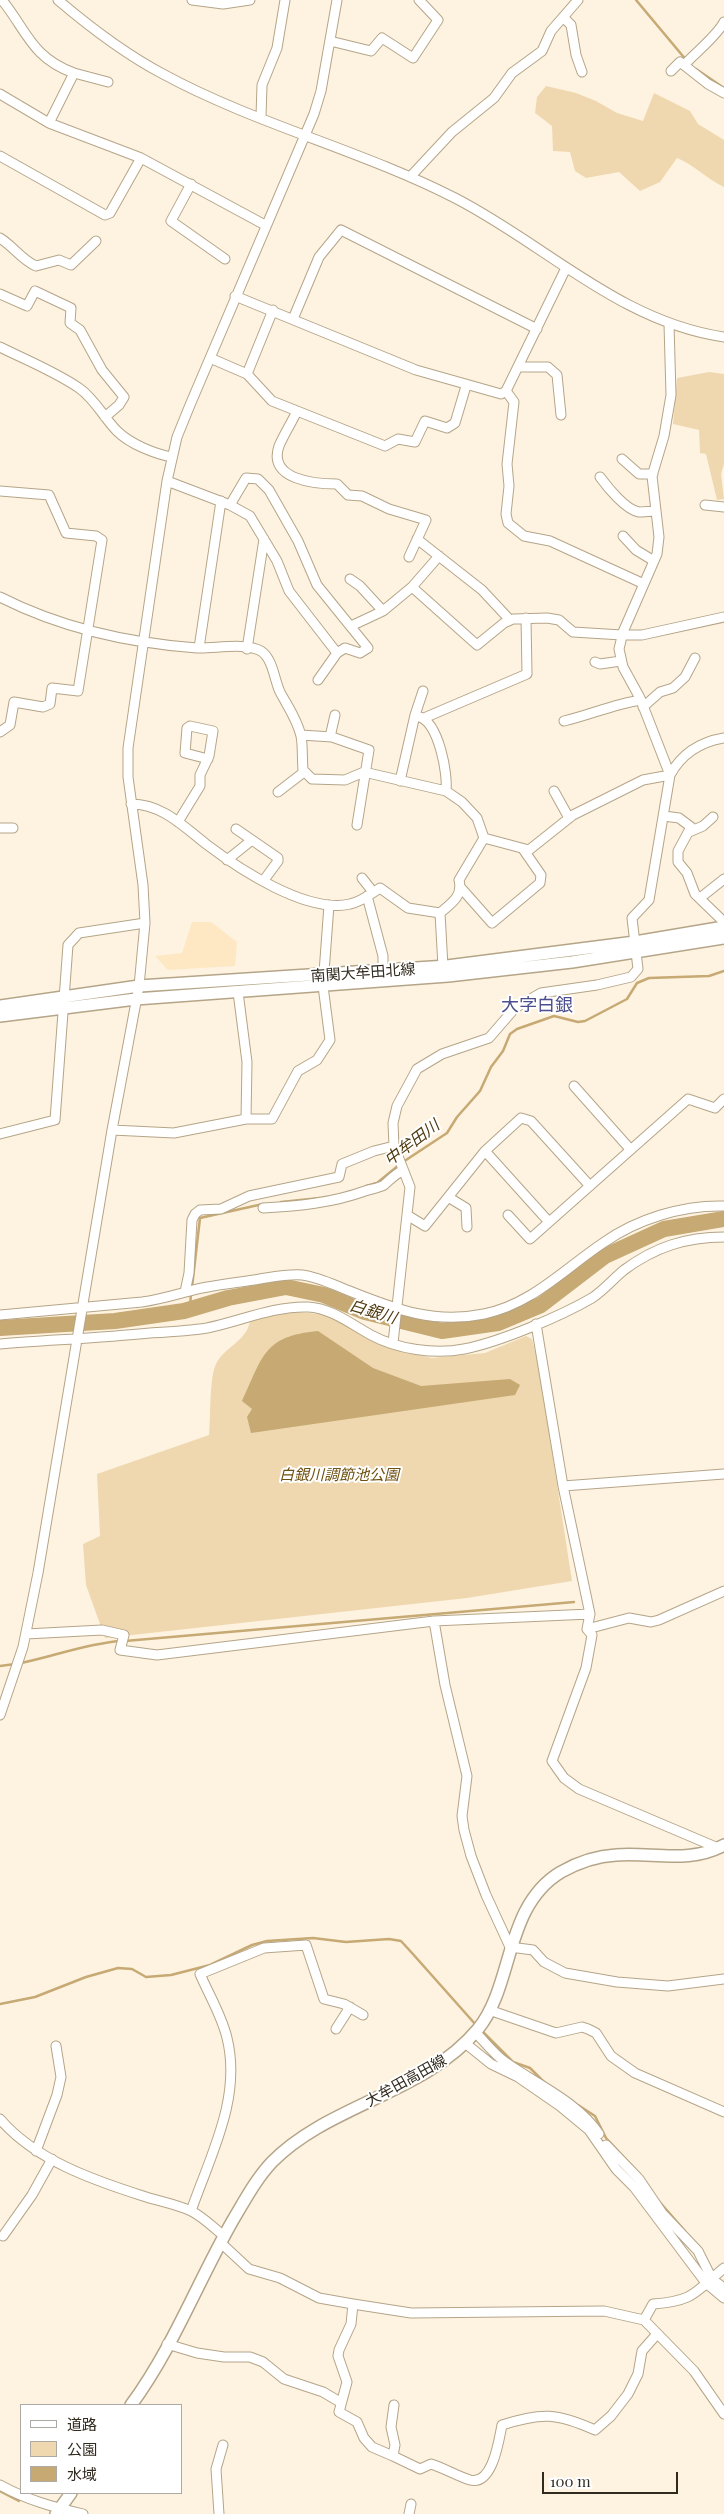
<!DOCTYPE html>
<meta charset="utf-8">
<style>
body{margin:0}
#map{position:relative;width:724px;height:2514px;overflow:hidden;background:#fef3e1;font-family:"Playfair Display","Noto Sans JP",serif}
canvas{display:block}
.legend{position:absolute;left:20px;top:2404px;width:162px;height:90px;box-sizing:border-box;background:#fff;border:1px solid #adaaa5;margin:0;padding:6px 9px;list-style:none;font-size:15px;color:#312a1f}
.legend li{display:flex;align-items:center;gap:10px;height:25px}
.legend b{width:25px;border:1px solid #adaaa5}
.scale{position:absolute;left:542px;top:2472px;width:136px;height:22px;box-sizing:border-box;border:2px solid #312a1f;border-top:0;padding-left:6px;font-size:15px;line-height:18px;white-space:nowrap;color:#312a1f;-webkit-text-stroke:4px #fff;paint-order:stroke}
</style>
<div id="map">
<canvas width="724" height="2514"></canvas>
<ul class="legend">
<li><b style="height:6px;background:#fff"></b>道路</li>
<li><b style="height:14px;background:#efd8af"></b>公園</li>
<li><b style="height:14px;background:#c6a973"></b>水域</li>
</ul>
<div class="scale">100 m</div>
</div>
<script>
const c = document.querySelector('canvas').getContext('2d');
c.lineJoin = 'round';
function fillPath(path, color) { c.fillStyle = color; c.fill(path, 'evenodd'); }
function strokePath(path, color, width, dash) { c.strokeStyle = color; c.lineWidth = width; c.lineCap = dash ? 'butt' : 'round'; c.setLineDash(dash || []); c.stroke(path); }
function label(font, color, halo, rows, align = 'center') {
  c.font = font + ' "Playfair Display","Noto Sans JP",serif'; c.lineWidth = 4; c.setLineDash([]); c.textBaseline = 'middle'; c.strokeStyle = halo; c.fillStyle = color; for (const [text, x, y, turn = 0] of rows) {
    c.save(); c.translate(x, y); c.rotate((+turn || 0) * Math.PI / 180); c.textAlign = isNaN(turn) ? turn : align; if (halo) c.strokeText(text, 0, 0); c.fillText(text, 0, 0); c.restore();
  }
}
const built = new Path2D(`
 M192,922h19l26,20 -2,24 -67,4 -13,-14 27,-3z`);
const green = new Path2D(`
 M546,86l30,7 20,8 21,12 26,8 11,-28 36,18 8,13 26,16v47c-17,-8 -31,-23 -47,-29l-17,24 -20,9 -21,-19 -33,6 -11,-7 -5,-19 -17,-1 -1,-25 -17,-13 2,-16z
 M709,372l15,2v90l-3,10 3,25 -7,1 -11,-46 -6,-1 -1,-23 -26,-6 4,-46z
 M295,1312l25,2 17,5 54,30 41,9 53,-5 41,-17 6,3 7,29 33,213 -105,17 -362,40 -19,-53 -3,-41 17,-8 -3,-62 112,-39c2,-18 0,-56 7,-71 8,-17 31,-23 34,-43l24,-7z`);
const water = new Path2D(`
 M318,1331l55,37 48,18 89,-7 10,6 -5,10 -264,38 -4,-16 5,-8 -10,-8c21,-44 21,-65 76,-70z`);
const stream = new Path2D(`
 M636,0l51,61
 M696,69l28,19
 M403,1162l44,-29 10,-16 23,-26 11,-24 12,-16 7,-17 7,-5 37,-13 24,6 7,-1 42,-22 10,-16 12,-5 60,-2 15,-5
 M366,1186l11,-3 22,-18
 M281,1202l39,-4
 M192,1287l8,-69 63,-14
 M190,1309l1,-17
 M125,1641l449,-39
 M21,1663c35,-7 63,-19 99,-22
 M0,1666l15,-2
 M0,2004l35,-7 51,-20 32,-9 14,1 14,8 25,-2 39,-10 42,-20 15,-4 46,-3 33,4 43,-3 12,2 11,12 64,72
 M482,2031l31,31 17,6 16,16
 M578,2105l17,11 11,22 34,36
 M657,2199l28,32
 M0,2491l19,10`);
const river = new Path2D(`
 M0,1328l115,-7 69,-10 44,-13 58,-11 38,8 41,17 77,19 56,-8 43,-18 64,-49 59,-27 60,-10`);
const minor = new Path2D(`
 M2,0c25,31 30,58 72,73l-25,50
 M58,0c33,28 67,54 105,74 92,50 198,76 292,124 90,46 165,124 269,139
 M192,0l31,4 27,-4
 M563,17l8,8 5,30 6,17
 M330,41l41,10 11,-13 31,20 25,-38 -19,-20
 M684,65c12,-13 33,-29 40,-43
 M671,71l9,-9 28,22 16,9
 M74,73l34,9
 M0,94l49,29 92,35 124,67
 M261,117l1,-32 15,-37 8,-48
 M0,156l105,59 5,-2 31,-55
 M410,177l42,-45 42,-34 18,-25 30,-22 9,-20 27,-31
 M191,184l-20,37 54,38
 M0,238c13,8 22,22 36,28l23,-6 12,5 25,-24
 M0,294l27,12 8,-15 36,17 -1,15 10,7 22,40 22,27 -5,8 -14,12
 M235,296l181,74 85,24 5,-3 60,-123
 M273,310l-26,64 25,27 113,45 13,-7 17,3 10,-21 22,7 8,-5 11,-37
 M293,319l26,-62 22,-27 196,99
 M669,324l2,71 -7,41 -12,40 7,61 -2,17 -34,78 -4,17 4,18 17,31 30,77
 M0,347c26,13 54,24 79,41 16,11 25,30 38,43 13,13 38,23 55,26
 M210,358l37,16
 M518,367h30l9,8 4,40
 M506,391l8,11 -7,62 2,22 -3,28 2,9 16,13 26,5 94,43
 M297,411c-5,11 -13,23 -18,35 -12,34 37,38 58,38l11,11 14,1 27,13 37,11 -17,37
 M622,459l17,15h14
 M600,477c8,11 26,33 39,35 5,0 12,-1 17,-1
 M167,481l63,24 16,-27 12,1 11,11 29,51 19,44 51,63 -8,5 -15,-5 -8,5 -48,-62 -12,-30 -27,-45 -20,-11
 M0,491l49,4 17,38 30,3 6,4 -24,151 -26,-3 -2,16 -7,3 -29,-5 -4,23 -10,7
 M705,505l19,2
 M623,536l13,14 18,11
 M417,539l65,51 28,30
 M350,579l10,7 23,25
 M412,587l65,58 27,-22 9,-4 34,-1 12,2 14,12 49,3h20l82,-18
 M0,597c61,31 128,46 197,51 17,1 48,-6 64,3 12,8 13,28 19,41 8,15 17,27 21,44 2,11 1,23 2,34l9,9 33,1 19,-8 82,19 16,11 15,16 7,20
 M351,626l32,-15 29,-24 27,-31
 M199,648l22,-147
 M247,649l17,-110
 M595,662l5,2 21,-3
 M318,680l19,-27
 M643,707l17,-15 13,-4 12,-11 10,-19
 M420,717c19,7 28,57 26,74
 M424,718l103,-44 -1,-56
 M564,721c26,-6 50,-17 77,-21
 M301,735l31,2 37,13 -12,75
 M330,737l5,-22
 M400,781l15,-66 8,-24
 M554,791l15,27
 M278,792l26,-20
 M131,804c31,0 52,22 75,40 33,25 101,70 144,60 11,-2 21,-10 30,-16l28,20 32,5c12,-10 23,-17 19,-33l25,-42
 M664,816l15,2 12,9 -13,24v11l9,11 8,21 29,28
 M178,822l22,-36v-11l9,-19 4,-25 -23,-5 -3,2 -2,25 23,6
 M0,828h13
 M236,829l16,11
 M689,832l14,-6 10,-9
 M484,838l45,12 44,-35 70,-35 27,-5
 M227,860l25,-20 26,18v3l-14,19
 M362,878l11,14
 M461,888l31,35 48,-40 1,-8 -18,-26
 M367,896l16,60v15
 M700,898l24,-19
 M440,913l3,54
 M238,992l9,70 -1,57
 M574,1086l56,63
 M112,1130l62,3 72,-14h26l26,-48 19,-11 13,-20 -7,-54 6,-81
 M0,1134l55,-14 13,-175 11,-12 66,-10
 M485,1151l64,71
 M448,1197l18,11 1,19
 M263,1208c35,-2 69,-5 102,-17 6,-2 14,-3 19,-6 6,-5 10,-10 18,-14
 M407,1215l18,11 60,-75 36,-33 10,3 59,65
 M508,1215l22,24 158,-140 27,9 9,-9
 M185,1292l4,-19 3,-53 3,-6 5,-4 21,-1 28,-13 90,-19 3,-13 32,-13 20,-5
 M0,1315l142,-13c15,-2 29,-6 44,-10 22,-7 51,-9 74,-13 13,-2 28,-5 42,-4 17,2 34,11 50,17 45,18 83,32 132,22 48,-10 80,-45 119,-71 34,-24 79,-38 121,-37
 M536,1324l27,162 27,128 -3,15 5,6 -6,33 -34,93 12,17 15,11 139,59
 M393,1343l17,-156 -16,-41 -1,-23 4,-17 20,-37 25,-15 47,-16 26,-30 26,-15 56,-8 34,-8 7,-8 -6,-51 17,-18 21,-125c12,-22 30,-33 54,-37
 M0,1344c50,-4 100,-6 150,-11 18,-1 38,-2 57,-5 34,-7 66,-22 101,-21 23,1 43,17 63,28 26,14 64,20 93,14 36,-7 97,-33 128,-51 12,-8 21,-19 32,-28 31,-23 62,-33 100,-33
 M563,1486l161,-12
 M590,1614l-156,7 11,64 22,91 -5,40 2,14 7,26 15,39 24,52 23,3 11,12 21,11 52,9 51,4 56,-7
 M587,1629l42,-11 22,4 8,-2 65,-29
 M26,1634l76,-4 22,5 -4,15 37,5 277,-34
 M0,1715l23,-68 15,-74 74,-443 27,-144 6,-63 -2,-38 -15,-108v-29l39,-267 10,-44 13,-32 124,-291 7,-23 16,-91
 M489,2010l67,23 26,-6 6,2 8,4 15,23 24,17 89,39
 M336,2029l14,-22
 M475,2032c10,10 19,22 30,30 31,22 73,40 94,72
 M465,2043l26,21 27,13 42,29 29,24 27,39 18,18 72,96 18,15
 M0,2119c35,41 93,61 143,77 15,5 33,8 48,15 11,5 23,17 33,25
 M606,2145l33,34 23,34 36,38 14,28 12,9
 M36,2151l21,-56 4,-18 -5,-31
 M191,2211c19,-55 51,-113 36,-173 -5,-22 -18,-43 -27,-64l64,-26 42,-3 18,54 20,5 19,11
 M3,2236l29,-41 20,-36
 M221,2243l28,26 31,9 39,20 34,6 58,9 193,-2 40,9 50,51 30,43
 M353,2304l-2,20 -12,26 -1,6 9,26 -8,30 18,10 7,16 8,9 21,9
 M644,2320l9,-16c41,-3 41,-11 71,-36
 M167,2344l30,9 27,4h26l13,5 21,17 39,13 17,10
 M394,2405l-3,22 4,18 -2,11 27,13 11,-5c13,4 26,12 39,16 23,6 29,-41 32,-55 40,-13 55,-12 93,5l16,-14 17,-22 10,-20 4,-23 15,-17
 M0,2485c27,15 53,22 83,29
 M219,2514l-3,-45 7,-24
 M409,2514l2,-10`);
const major = new Path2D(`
 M0,1006l139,-20 308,-20 188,-24 89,-15
 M0,1016l136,-17 312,-23 124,-14 152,-24
 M131,2405c42,-57 67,-124 102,-185 12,-20 23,-41 39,-58 57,-58 152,-68 206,-133 36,-44 26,-123 83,-157 16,-9 36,-16 55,-17 36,-3 74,9 108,-10
 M56,2514l15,-21`);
const streetNames = [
 ["南関大牟田北線",363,973,-4],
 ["大牟田高田線",406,2081,-29]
];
const parkNames = [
 ["白銀川調節池公園",339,1475]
];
const waterNames = [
 ["中牟田川",412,1143,-37],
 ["白銀川",373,1312,17]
];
const quarterNames = [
 ["大字白銀",537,1005]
];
fillPath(built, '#fde8c3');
fillPath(green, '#efd8af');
fillPath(water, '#c6a973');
strokePath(stream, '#c6a973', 2.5);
strokePath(river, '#c6a973', 16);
strokePath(minor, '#b5a588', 11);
strokePath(major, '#b5a588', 14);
strokePath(minor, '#fff', 9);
strokePath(major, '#fff', 11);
label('15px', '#312a1f', '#fff', streetNames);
label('italic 15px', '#6e500f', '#fff', parkNames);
label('italic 16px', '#4f3a0f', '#fff', waterNames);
label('18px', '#4c4f8d', '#fff', quarterNames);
</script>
